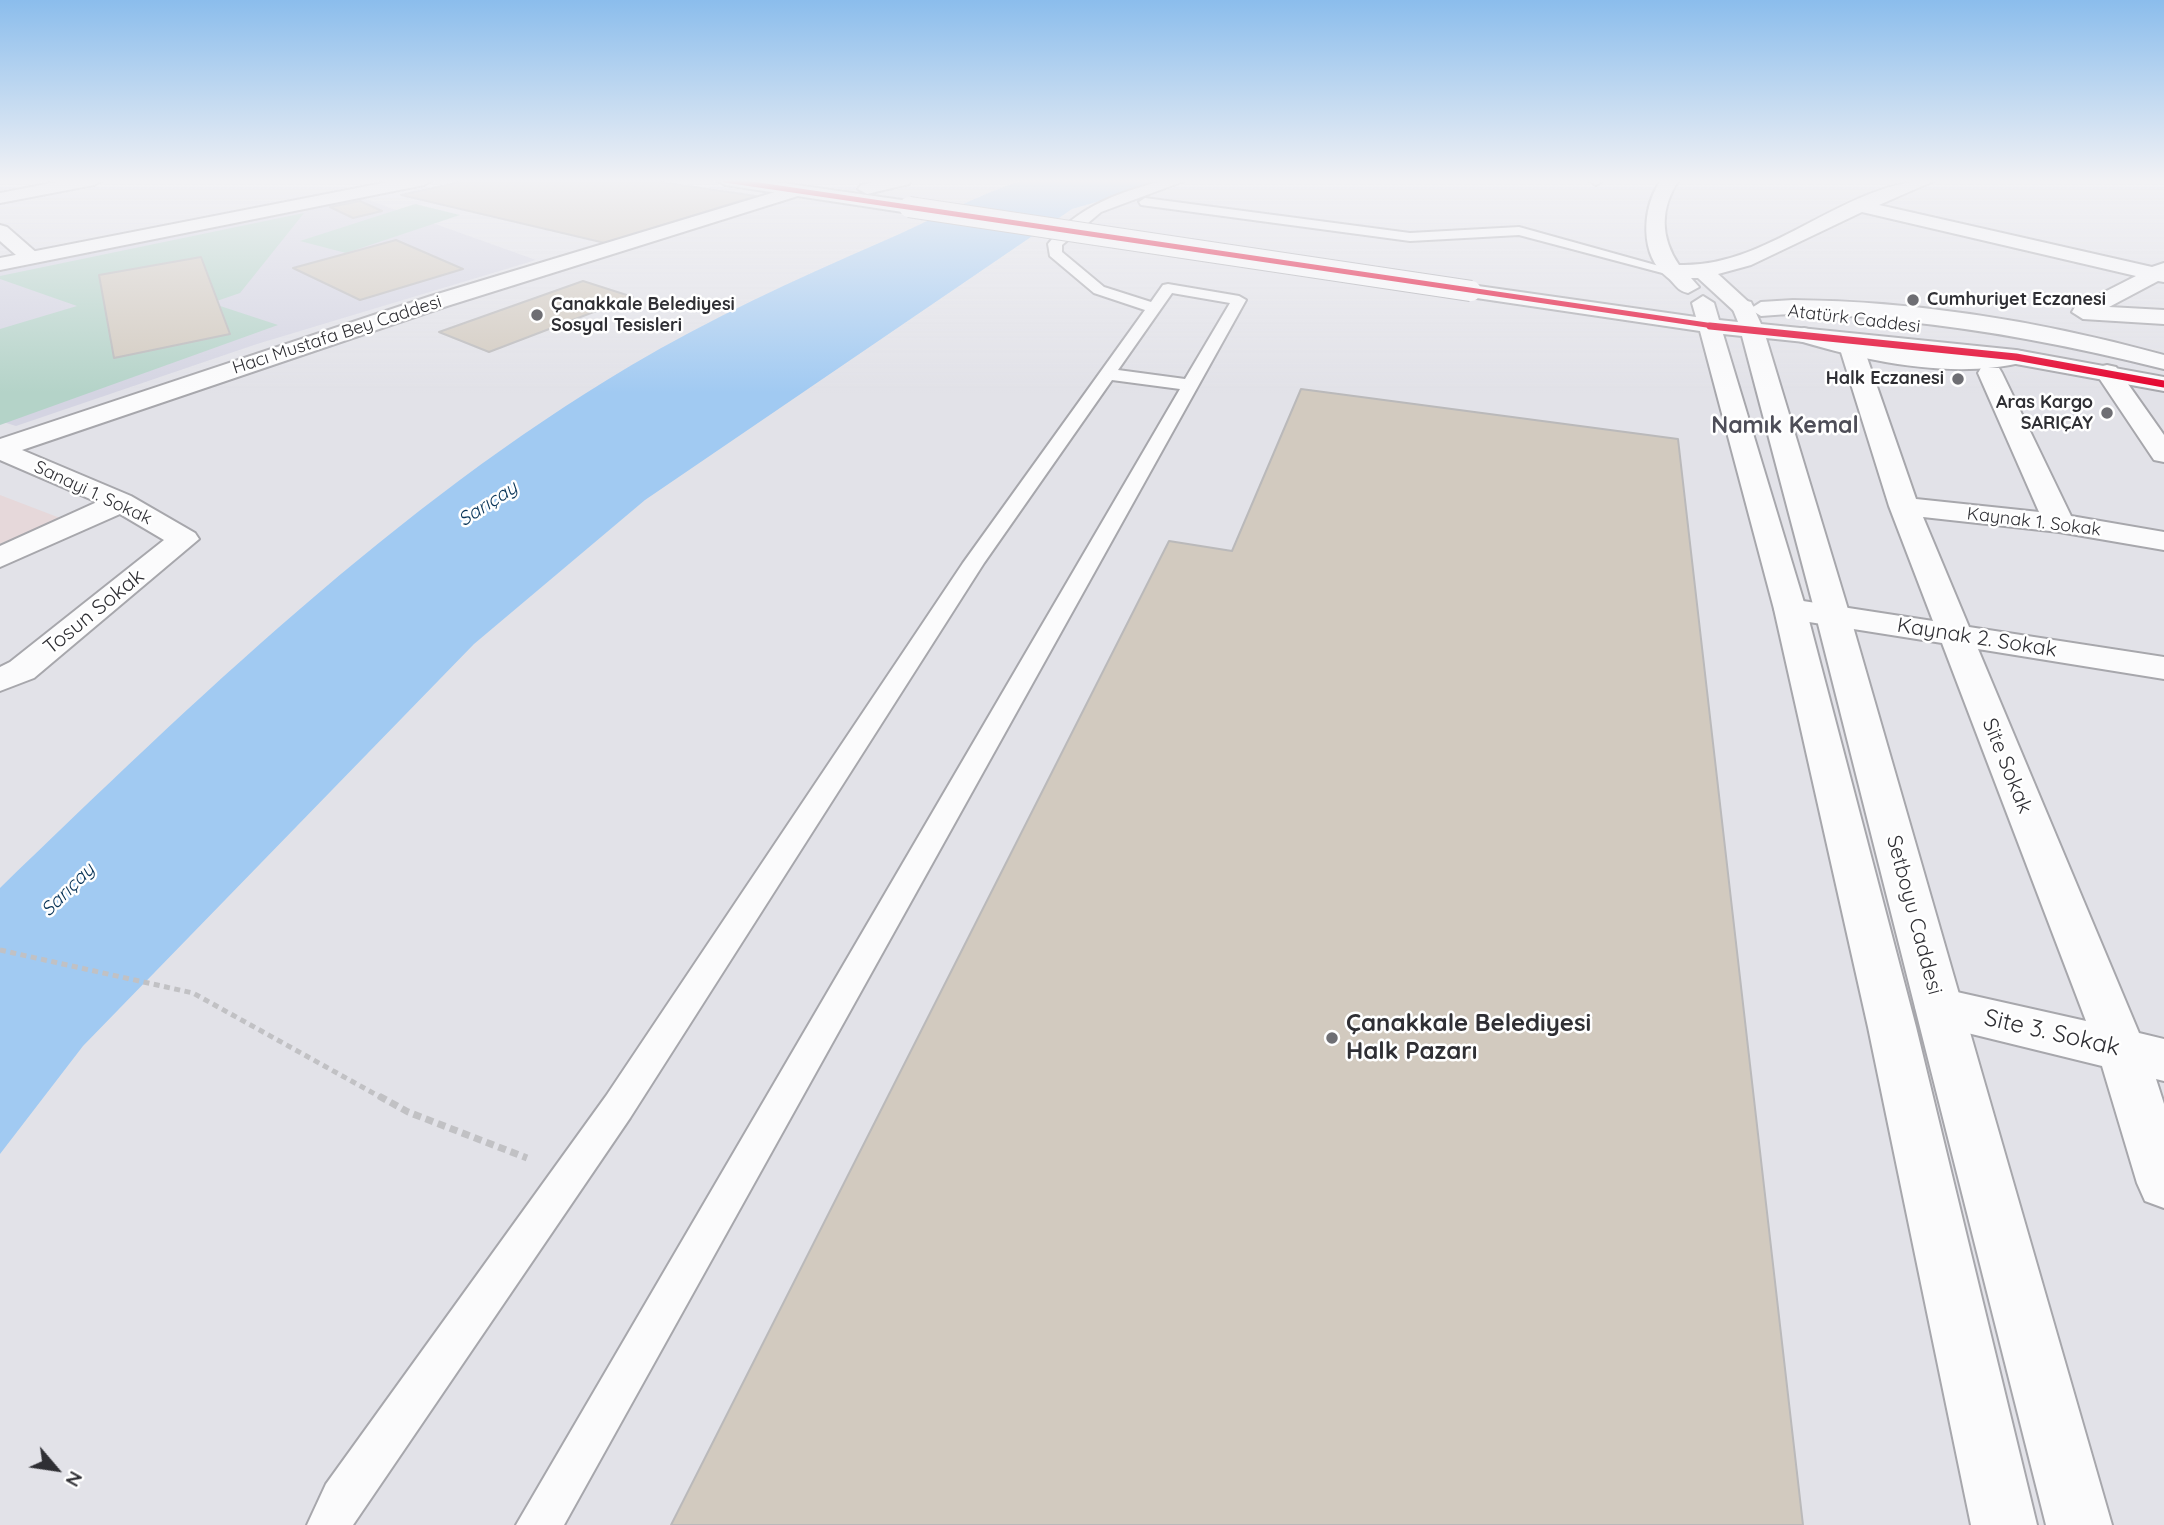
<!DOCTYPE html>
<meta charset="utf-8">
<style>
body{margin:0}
#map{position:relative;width:2164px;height:1525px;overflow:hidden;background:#e2e2e8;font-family:Quicksand,sans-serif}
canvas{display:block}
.north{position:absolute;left:21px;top:1434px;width:70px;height:70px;-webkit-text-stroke:5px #fff;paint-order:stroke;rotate:119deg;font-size:19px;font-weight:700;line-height:28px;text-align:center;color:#2f2f34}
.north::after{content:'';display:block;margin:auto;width:24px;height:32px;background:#2f2f34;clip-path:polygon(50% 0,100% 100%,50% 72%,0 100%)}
</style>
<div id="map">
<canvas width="2164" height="1525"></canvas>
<div class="north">N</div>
</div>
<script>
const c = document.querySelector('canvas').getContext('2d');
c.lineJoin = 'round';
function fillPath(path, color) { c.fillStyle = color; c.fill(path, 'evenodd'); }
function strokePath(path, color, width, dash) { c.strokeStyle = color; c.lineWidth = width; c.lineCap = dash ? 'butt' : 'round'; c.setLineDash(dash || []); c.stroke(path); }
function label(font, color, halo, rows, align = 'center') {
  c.font = font + ' Quicksand,sans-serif'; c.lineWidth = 5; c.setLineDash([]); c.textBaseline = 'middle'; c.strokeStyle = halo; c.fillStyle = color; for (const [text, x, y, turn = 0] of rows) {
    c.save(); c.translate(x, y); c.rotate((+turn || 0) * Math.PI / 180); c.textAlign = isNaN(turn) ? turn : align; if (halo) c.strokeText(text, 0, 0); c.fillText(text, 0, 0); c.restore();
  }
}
const industrial = new Path2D(`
 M0,495l60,23 -60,26z`);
const built = new Path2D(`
 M363,198l173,62 -279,84 -241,82 -16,-5v-149z`);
const green = new Path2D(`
 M415,204l45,11 -114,38 -46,-12z
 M304,213l-64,80 -29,10 67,22 -278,100v-96l77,-23 -77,-27v-3z`);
const water = new Path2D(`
 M1023,180h150l-101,29 -427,291 -171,144 -391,402 -83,108v-266c195,-188 396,-383 630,-522 79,-47 164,-86 249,-123 47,-20 95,-47 144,-63z`);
const building = new Path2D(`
 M469,180h177l110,16 -151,47 -204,-48z
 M360,201l22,10 -29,7 -23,-11z
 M396,240l67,29 -103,31 -67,-32z
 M201,257l29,77 -116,24 -15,-83z
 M583,281l50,16 -144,55 -50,-20z
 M1301,389l377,50 125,1086h-1132l498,-984 63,10z`);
const pathFar1 = new Path2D(`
 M0,950l193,43 189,105`);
const path = new Path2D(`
 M379,1096l29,16 119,46`);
const service = new Path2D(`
 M1167,180h20l-86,32 -39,33v7l42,35 47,15 12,-17 5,-1 71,12 7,4 -682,1225h-48l664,-1136 -68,-9 -128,183 -354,555 -277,407h-46l19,-41 280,-388 357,-533 182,-253 -51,-17 -44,-37 -2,-12c29,-38 74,-53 119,-64zM1172,293l58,10 -45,76 -67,-9z
 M1604,180l-8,5 -6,-4 1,-1z
 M1145,198l265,35 109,-6 158,44 -7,4 -151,-40 -109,6 -269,-36 -2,-3z`);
const minor = new Path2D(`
 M67,180h36l-9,5 -94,18v-10z
 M882,180h30l-3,4 -42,10 -9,-5 3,-4z
 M1661,180h18c-19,28 -19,57 0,85 93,3 165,-85 257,-85l-57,25 273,62 12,-4v19l-6,-1 -49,26 55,3v14l-81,-5 -11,-7 3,-5 61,-31 -274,-64 -111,53 -33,9 36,33 -3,5h-16l-37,-34h-7l8,9 -11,6c-11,-2 -13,-10 -21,-16 -27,-21 -26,-68 -6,-97z
 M795,186l6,1 3,4 -3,4 -354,111 -425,144 109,46 64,37 4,6 -165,139 -34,13v-24l10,-5 154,-122 -44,-26 -120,53v-21l97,-44 -97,-42v-21l431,-143z
 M0,225l7,2 31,27 3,4 -3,4h-14l-24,-21z
 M1852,342l8,2 4,5 52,150 123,13 -61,-139 3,-5h18l3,5 69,143 93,16v18l-105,-18 -136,-15 46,110 195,30v22l-186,-30 161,384 25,6v42l-8,-2 8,25v104l-19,-7 -8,-18 -35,-117 -163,-40 -17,-5 -7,-14 7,-14 17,-5 147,33 -144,-378 -152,-24 -12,-3 -4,-7 4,-7 12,-3 143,22 -44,-115 -49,-157 4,-5z
 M2107,365l9,2 48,68v27l-10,-2 -59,-88 3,-5z`);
const tertiary = new Path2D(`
 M1793,300c124,1 251,22 371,55v14c-88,-22 -174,-39 -264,-48 -46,-5 -92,-10 -139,-5l-11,-7 11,-7z
 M1804,328c54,14 110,26 167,28 18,1 35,-9 53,-4l4,5 -4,5c-71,18 -158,-1 -228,-22l-3,-5 3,-5z`);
const secondary = new Path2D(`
 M398,180h35l-9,5 -424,85v-12z
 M716,180h45l148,21 9,6 -9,6 -184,-28z
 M1471,285l225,32 -4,-14 11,-7 11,7 5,17 19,2 -6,-15 11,-7 8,2 10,22 255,26 148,27v14l-148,-27 -250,-26 84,278 262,909h-66l-230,-909 -74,-280 -19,-2 83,275 110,418 121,498h-66l-103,-498 -94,-418 -74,-278 -237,-35 -3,-5 3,-5z`);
const secondaryBridge = new Path2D(`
 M909,207l562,84`);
const bus1Far1 = new Path2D(`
 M725,180l1002,148`);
const bus1 = new Path2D(`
 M1710,326l306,31 148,27`);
const markers = [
 [1913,300,7,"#6e6e73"],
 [537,315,7,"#6e6e73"],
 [1958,379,7,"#6e6e73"],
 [2107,413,7,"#6e6e73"],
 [1332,1038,7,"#6e6e73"]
];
const farPoinames = [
 ["Cumhuriyet Eczanesi",1927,300],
 ["Çanakkale Belediyesi",551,305],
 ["Sosyal Tesisleri",551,326],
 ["Halk Eczanesi",1944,379,"right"],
 ["Aras Kargo",2093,403,"right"],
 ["SARIÇAY",2093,424,"right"]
];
const farStreetnames = [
 ["Atatürk Caddesi",1854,319,7],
 ["Hacı Mustafa Bey Caddesi",337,335,-18],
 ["Sanayi 1. Sokak",93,493,25],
 ["Kaynak 1. Sokak",2034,522,7]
];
const farWaternames = [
 ["Sarıçay",488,504,-33],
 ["Sarıçay",68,890,-45]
];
const streetNames = [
 ["Tosun Sokak",94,612,-39],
 ["Kaynak 2. Sokak",1977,638,9],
 ["Site Sokak",2007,766,68],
 ["Setboyu Caddesi",1914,915,75]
];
const farDistrictnames = [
 ["Namık Kemal",1785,426]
];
const nearPoinames = [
 ["Çanakkale Belediyesi",1346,1024],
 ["Halk Pazarı",1346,1052]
];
const nearStreetnames = [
 ["Site 3. Sokak",2052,1033,13]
];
fillPath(industrial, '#e6d8da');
fillPath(built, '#d4d4e2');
fillPath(green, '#b4d3c8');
fillPath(water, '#a1caf2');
fillPath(building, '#d2cabf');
strokePath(building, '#bab9ba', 2);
strokePath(service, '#a7a7ac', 4);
strokePath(minor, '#a7a7ac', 4);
strokePath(tertiary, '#a7a7ac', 4);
strokePath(secondary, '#a7a7ac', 4);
strokePath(pathFar1, '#c1c1c4', 5, [6, 4.5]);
strokePath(path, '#c1c1c4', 7, [8, 5]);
fillPath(service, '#fbfbfc');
fillPath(minor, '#fbfbfc');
fillPath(tertiary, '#fbfbfc');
fillPath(secondary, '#fbfbfc');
strokePath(secondaryBridge, '#a7a7ac', 22, []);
strokePath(secondaryBridge, '#fbfbfc', 20);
strokePath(bus1Far1, '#e4002b', 5);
strokePath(bus1, '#e4002b', 7);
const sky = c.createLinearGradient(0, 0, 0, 393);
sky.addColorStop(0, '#8bbdec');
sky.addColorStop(0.46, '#f2f2f5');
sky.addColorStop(1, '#f2f2f500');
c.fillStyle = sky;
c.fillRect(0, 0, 2164, 393);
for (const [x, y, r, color] of markers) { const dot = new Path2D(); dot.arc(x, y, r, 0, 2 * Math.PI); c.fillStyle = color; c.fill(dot); strokePath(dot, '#fff', 2.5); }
label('bold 18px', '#2f2f34', '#fff', farPoinames, 'left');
label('18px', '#2f2f34', '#fff', farStreetnames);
label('italic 19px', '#073357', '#fff', farWaternames);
label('21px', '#2f2f34', '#fff', streetNames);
label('bold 23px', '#4e4e58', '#fff', farDistrictnames);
label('bold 24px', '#2f2f34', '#fff', nearPoinames, 'left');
label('24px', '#2f2f34', '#fff', nearStreetnames);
</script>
